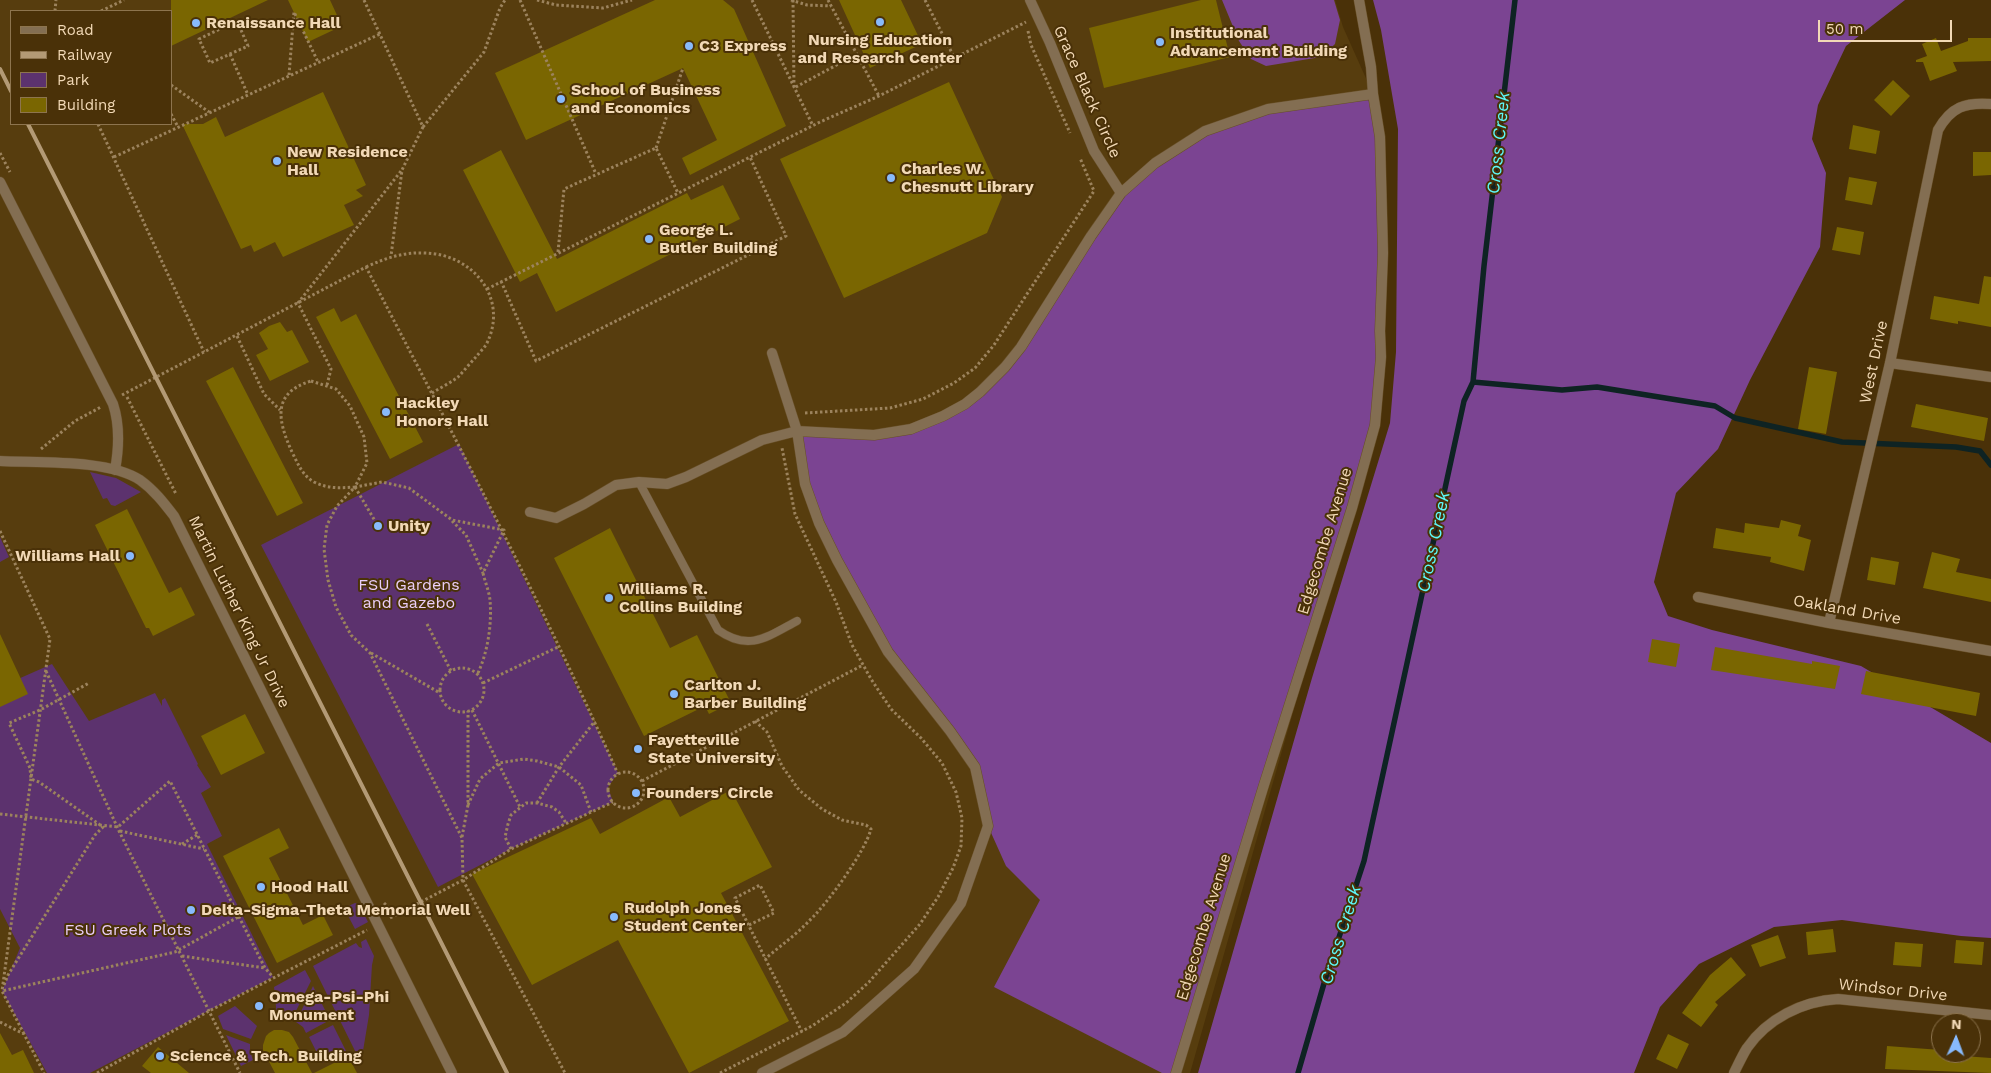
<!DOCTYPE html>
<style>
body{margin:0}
#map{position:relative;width:1991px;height:1073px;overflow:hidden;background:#4a3108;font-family:"Work Sans",sans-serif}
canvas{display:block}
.legend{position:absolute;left:10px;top:10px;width:162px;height:115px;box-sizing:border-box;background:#4a3108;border:1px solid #8d744e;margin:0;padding:6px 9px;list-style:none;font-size:15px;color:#f2d9b6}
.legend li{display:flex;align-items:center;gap:10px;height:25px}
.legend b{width:25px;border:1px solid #8d744e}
.north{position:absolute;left:1931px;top:1013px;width:50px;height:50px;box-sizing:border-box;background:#4a3108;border:1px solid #8d744e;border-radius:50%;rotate:2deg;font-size:14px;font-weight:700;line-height:20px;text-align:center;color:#f2d9b6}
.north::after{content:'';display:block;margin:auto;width:18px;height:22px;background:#88bafc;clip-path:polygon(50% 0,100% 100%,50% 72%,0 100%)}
.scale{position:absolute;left:1818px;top:20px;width:134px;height:22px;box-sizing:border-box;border:2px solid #f2d9b6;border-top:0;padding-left:6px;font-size:15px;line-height:18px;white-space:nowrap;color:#f2d9b6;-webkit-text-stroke:4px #4a3108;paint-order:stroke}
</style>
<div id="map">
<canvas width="1991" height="1073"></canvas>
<ul class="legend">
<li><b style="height:6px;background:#836e52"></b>Road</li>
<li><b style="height:6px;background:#b39a75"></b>Railway</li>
<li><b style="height:14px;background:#5c326e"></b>Park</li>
<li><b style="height:14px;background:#7a6601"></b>Building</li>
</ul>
<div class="north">N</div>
<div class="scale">50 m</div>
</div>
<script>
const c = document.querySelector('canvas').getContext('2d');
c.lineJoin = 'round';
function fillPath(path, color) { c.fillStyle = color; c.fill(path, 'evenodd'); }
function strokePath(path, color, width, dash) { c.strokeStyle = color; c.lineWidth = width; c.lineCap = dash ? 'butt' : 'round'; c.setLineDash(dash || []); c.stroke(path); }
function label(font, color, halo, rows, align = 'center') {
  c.font = font + ' "Work Sans",sans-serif'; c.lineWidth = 4; c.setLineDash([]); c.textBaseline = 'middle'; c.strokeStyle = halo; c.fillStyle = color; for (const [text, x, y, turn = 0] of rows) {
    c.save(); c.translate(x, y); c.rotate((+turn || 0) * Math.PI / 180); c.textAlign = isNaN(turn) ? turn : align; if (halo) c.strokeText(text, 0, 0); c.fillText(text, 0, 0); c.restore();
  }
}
const built = new Path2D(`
 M0,0h1335l8,27 30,67 2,331 -185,648h-1190zM11,11h160v113h-160z`);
const green = new Path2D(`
 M459,444l159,329 -10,14 5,15 -102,47 -73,38 -177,-342z
 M90,472l26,6 25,14 -26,14 -4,-1 -4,-7 -4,1z
 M0,537l9,20 -9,5z
 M52,664l37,57 66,-28 7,13v-6l3,-2 33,66 -1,1 14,22 -10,6 21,43 -15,8 66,133 -183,96h-43l-45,-82 18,-43 -20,-39v-222z
 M355,903l4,1 9,18 -13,7 -11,-21z
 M366,939l8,17 -2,9 -3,50 -8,48 -48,-97 43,-23 3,4 3,1 -1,-6z
 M305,970l6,11 -19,38 -15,-2 -3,-30z
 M313,986l17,34 -24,13 -3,-6 -7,-5z
 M235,1006l22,20 -6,13 -28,-10 -5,-13z
 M333,1025l13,26 -24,12 -13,-26z
 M226,1035l24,9v7l3,9 -12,6z`);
const forest = new Path2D(`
 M1222,0h112l6,20 -5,24 -14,13 -55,9 -15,-7 -12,-18z
 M1373,0h532l-59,46 -28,59 -6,34 14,34 -6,74 -70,133 -32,69 -42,44 -22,89 14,34 44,14 149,36 130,77v195l-30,-2 -119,-16 -68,7 -75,37 -39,43 -26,66h-436l114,-395 78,-255 6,-71 2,-223 -17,-99z
 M1373,94l8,90 -6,241 -199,648h-14l-168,-86 46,-87 -34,-34 -18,-40 -13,-59 -92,-123 -78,-160 -8,-53 77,4 63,-16 43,-27 34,-36 114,-171 59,-43 72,-30z`);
const stream = new Path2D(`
 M1473,382l89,8 35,-3 118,19 20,12 107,24 114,5 24,4 11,14
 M1298,1073l27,-93 39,-119 100,-460 9,-19 11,-116 31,-266`);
const building = new Path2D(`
 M171,0h97l-97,46z
 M288,0h42l12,26 -34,16z
 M655,0h68l11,9 52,117 -96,49 -8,-17 35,-18 -34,-72 -157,72 -31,-67z
 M839,0h62l21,44 -52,24z
 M1201,0h15l14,57 -126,31 -15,-60z
 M1936,38l5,13 27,-10v-3h23v23l-38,1 4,9 -27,10 -7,-19h-7v-2l11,-4 -5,-12z
 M1893,80l17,16 -19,20 -17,-16z
 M949,82l53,115 -15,36 -143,65 -64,-139z
 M323,92l43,93 -10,5 7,6 -19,9 10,20 -71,32 -8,-15 -21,10 -3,-7 -10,4 -59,-125h21l13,-7 9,20z
 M1853,125l27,6 -4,23 -27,-5z
 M501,150l56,109 130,-66 4,7 32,-15 17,34 -184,93 -19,-39 -17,9 -57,-112z
 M1973,152h18v23l-18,1z
 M1849,177l28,5 -5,23 -27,-5z
 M1837,227l27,5 -4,23 -28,-5z
 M1984,276l7,1v50l-33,-6v3l-28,-5 4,-23 45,8z
 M334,308l7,14 15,-8 67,128 -33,17 -74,-142z
 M280,322l7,10 5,-2 17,32 -39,19 -14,-26 12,-6 -9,-16 10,-7z
 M233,367l70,136 -26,13 -71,-135z
 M1809,367l28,5 -11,62 -28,-5z
 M1916,404l72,14 -4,23 -73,-14z
 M127,509l42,84 12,-6 14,28 -42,21 -4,-8h-3l-51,-103z
 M1781,520l20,5 -3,11 13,4 -7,31 -34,-9 1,-5 -58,-9 3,-20 28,5 1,-10 34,5z
 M610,528l60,120 27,-13 34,68 -22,11 -4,-8 -61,30 -90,-178z
 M1932,552l28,7 -4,13 35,7v23l-68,-14z
 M1871,557l28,5 -4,23 -28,-5z
 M0,634l28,60 -28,13z
 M1652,639l28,5 -4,23 -28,-5z
 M1715,647l97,17v-3l28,5 -5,23 -124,-19z
 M1866,671l114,22 -4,23 -115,-22z
 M245,714l20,39 -44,22 -20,-39z
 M731,790l41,77 -51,26 68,128 -100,52 -71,-133 -86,45 -60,-111 119,-56 9,16 69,-37 11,20z
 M279,828l10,20 -20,10 34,67 20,-10 10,20 -56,28 -54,-107z
 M1833,929l3,23 -28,3 -2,-23z
 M1778,935l8,23 -26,9 -9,-22z
 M1956,940l28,2 -2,23 -28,-2z
 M1895,942l28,2 -2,23 -28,-2z
 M1731,957l15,18 -31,27 3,3 -17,22 -19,-14 28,-38z
 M282,1030l7,2 4,5 19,36h-37l-12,-23v-5l3,-9 3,-3 5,-3z
 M0,1033l12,22 11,-5 11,23h-34z
 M1668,1034l21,10 -12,25 -21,-10z
 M1887,1046l54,4v3h22v3l28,2v15l-106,-4z
 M158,1047l31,26h-38l-9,-7z
 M348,1056l9,17h-43z`);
const path = new Path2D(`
 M364,0l59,127 -21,43 -11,86
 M520,0l76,174
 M537,0l19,5 47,3 29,-8
 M752,0l61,126
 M791,0l16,5 24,1
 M793,0l1,88 63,-34
 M828,0l51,96
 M925,0l30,59
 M55,11l1,-11
 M101,11l23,-11
 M237,21l11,25 -38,17 -11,-24z
 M1028,31l3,14 39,88
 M230,54l18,41
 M289,75l5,-63 24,50
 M171,85l38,27
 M171,114l7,13
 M98,124l106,228
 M423,127l61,-75 16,-44 5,-8
 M656,148l27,-80
 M0,153l10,19
 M114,157l266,-123
 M558,252l6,-63 92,-41 22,45
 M366,267c20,-9 37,-15 59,-14 48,1 85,46 61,92 -3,4 -7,8 -10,12 -6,6 -12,14 -18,20 -8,6 -18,11 -26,16
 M501,281l35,80 250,-125 -36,-79
 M487,289l333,-167 59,-26 147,-74
 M237,336l27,58 16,16
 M311,381l25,8 14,17 14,31 3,26 -12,24c-15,1 -27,2 -41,-5 -12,-7 -16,-18 -22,-30 -14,-31 -21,-59 19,-71z
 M327,385l4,-16 -33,-66 103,-132
 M122,395l244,-128c87,167 175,334 252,507
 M127,397l49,97
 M805,413l85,-5 33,-9 31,-16 21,-15 19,-23 20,-31 80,-123 -14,-33
 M41,449l34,-28 26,-14
 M355,487l23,39
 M452,521l14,14 17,38
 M0,531l50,108 -48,352
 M427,624l24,47
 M371,653l69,40
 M440 690a22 22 0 1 1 44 0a22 22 0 1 1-44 0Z
 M46,671l73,160 121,242
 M478,673c10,-22 14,-49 12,-73 -1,-9 -5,-18 -7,-27l21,-43 -52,-10 -43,-32 -27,-6 -27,5 -18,19 -10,19 -3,24 4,31 8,27 15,28 19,18 92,185 1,42 102,193
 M483,683l77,-37
 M472,710l48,97
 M755,721l12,11 15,34 17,24 23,19 20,11 24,5 5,4c-6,23 -44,75 -62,92 -13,14 -29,25 -44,38
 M608 790a18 18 0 1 1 36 0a18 18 0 1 1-36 0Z
 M642,781l221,-116
 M537,803l22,-36 36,-46
 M468,805l12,-26 19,-16 25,-4 13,2 22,6 22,18 10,27
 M0,814l118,13 52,-46 95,187 8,9
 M120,831l84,18
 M462,837l6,-32v-94
 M182,844l15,-9
 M511,849l-6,-12 3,-13 3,-9 15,-12h11l15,4 7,5 7,11
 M384,903l12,12
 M390,918l73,-38 48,-31 102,-47
 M749,925l25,-12 -14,-28 -25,13 67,134
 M182,956l83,12
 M4,985l4,-10 87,-140 8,-8 -64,-45 -8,-3 -1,-11 -21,-45 31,-13 49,-27
 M0,1022l24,12 20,39
 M24,1034l-22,-43 173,-39 65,-36
 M97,1073l112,-62 158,-81
 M720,1073l92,-47 34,-23 23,-21 51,-58 18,-27 15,-29 8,-22 1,-28 -6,-26 -14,-29 -21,-25 -30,-29 -20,-30 -19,-34 -16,-43 -41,-88 -13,-66`);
const lane = new Path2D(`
 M639,482l79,148c31,22 49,7 79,-9`);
const street = new Path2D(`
 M1030,0l20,43 44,108 27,42
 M0,182l113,222c7,21 6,44 2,66
 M1890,363l101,14
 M0,461c39,2 108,-2 140,19 14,10 24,23 34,36l278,557
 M530,512l26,6 28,-14 32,-19 23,-3 28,2 19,-7 76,-37 35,-9 77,4 37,-6 32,-13 22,-12 15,-12 25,-25 16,-20 70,-111 30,-43 34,-30 50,-32 63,-22 105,-15
 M1698,597l131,26 162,28
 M1829,623l61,-260 48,-233c13,-23 27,-28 53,-26
 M762,1073l81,-41 71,-63 47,-66 27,-77 -13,-59 -25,-36 -62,-79 -51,-92 -18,-37 -14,-39 -8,-53 -25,-78
 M1176,1073l87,-285 89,-280 23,-83 6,-68 -1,-26 3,-78 -3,-116 -7,-43 -2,-27 -12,-67
 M1734,1073c4,-8 8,-17 13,-25 20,-29 55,-47 91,-49l153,16`);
const rail = new Path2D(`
 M0,69l11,22
 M28,124l479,949`);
const markers = [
 [880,22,5,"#88bafc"],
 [196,23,5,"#88bafc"],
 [1160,42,5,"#88bafc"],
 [689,46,5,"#88bafc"],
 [561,99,5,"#88bafc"],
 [277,161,5,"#88bafc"],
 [891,178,5,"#88bafc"],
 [649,239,5,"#88bafc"],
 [386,412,5,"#88bafc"],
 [378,526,5,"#88bafc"],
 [130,556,5,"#88bafc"],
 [609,598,5,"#88bafc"],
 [674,694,5,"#88bafc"],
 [638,749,5,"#88bafc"],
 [636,793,5,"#88bafc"],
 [261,887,5,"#88bafc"],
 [191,910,5,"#88bafc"],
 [614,917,5,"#88bafc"],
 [259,1006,5,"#88bafc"],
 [160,1056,5,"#88bafc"]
];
const poiNames = [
 ["Renaissance Hall",206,23],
 ["Institutional",1170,33],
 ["Advancement Building",1170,51],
 ["Nursing Education",880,40,"center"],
 ["and Research Center",880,58,"center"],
 ["C3 Express",699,46],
 ["School of Business",571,90],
 ["and Economics",571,108],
 ["New Residence",287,152],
 ["Hall",287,170],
 ["Charles W.",901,169],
 ["Chesnutt Library",901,187],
 ["George L.",659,230],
 ["Butler Building",659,248],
 ["Hackley",396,403],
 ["Honors Hall",396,421],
 ["Unity",388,526],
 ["Williams Hall",120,556,"right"],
 ["Williams R.",619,589],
 ["Collins Building",619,607],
 ["Carlton J.",684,685],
 ["Barber Building",684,703],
 ["Fayetteville",648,740],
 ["State University",648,758],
 ["Founders' Circle",646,793],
 ["Hood Hall",271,887],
 ["Rudolph Jones",624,908],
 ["Student Center",624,926],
 ["Delta-Sigma-Theta Memorial Well",201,910],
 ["Omega-Psi-Phi",269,997],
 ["Monument",269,1015],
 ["Science & Tech. Building",170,1056]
];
const streetNames = [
 ["Grace Black Circle",1087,92,66],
 ["West Drive",1874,362,-78],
 ["Edgecombe Avenue",1325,541,-73],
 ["Oakland Drive",1847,610,10],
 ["Martin Luther King Jr Drive",239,612,64],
 ["Edgecombe Avenue",1204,927,-73],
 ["Windsor Drive",1893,990,6]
];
const parkNames = [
 ["FSU Gardens",409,585],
 ["and Gazebo",409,603],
 ["FSU Greek Plots",128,930]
];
const waterNames = [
 ["Cross Creek",1499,143,-84],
 ["Cross Creek",1434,542,-78],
 ["Cross Creek",1341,935,-73]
];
fillPath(built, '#573d0e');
fillPath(green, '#5c326e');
fillPath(forest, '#7b4492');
strokePath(stream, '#0e2323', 5.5);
fillPath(building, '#7a6601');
strokePath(lane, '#684f27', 9);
strokePath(street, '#684f27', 11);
strokePath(path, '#9c835d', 3, [2.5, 2.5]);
strokePath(lane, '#836e52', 8);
strokePath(street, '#836e52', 10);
strokePath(rail, '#b39a75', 4);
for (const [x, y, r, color] of markers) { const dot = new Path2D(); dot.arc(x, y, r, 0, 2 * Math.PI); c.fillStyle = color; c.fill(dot); strokePath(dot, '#4a3108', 2); }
label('bold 16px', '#f2d9b6', '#4a3108', poiNames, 'left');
label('16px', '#f2d9b6', '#4a3108', streetNames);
label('16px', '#eacef8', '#4a3108', parkNames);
label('italic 18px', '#5df9f9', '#4a3108', waterNames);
</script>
